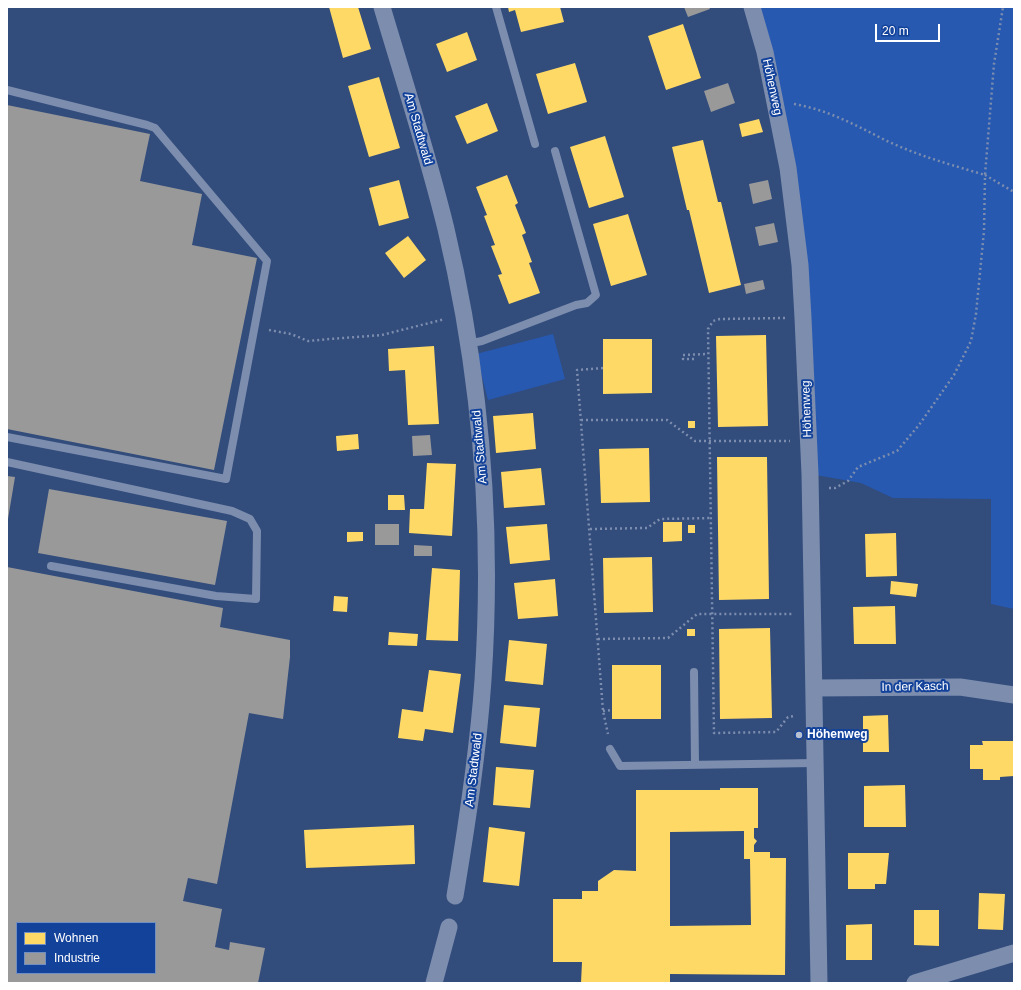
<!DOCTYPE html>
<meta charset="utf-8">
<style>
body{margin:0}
#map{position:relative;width:1021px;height:990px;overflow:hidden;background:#324c7c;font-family:Arial,sans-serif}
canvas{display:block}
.frame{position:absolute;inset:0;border:8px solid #fff;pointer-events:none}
.legend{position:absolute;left:16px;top:922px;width:140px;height:52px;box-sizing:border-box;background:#13429b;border:1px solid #718ec3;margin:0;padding:5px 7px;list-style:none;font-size:12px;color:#fff}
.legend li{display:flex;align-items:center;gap:8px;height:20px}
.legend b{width:20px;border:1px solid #718ec3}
.scale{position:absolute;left:875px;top:24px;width:65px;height:18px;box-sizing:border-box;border:2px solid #fff;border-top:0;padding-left:5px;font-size:12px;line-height:14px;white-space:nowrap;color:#fff;-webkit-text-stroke:3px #13429b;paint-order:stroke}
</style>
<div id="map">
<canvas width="1021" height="990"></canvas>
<div class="frame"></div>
<ul class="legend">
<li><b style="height:11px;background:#ffd966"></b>Wohnen</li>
<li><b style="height:11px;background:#999"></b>Industrie</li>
</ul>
<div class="scale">20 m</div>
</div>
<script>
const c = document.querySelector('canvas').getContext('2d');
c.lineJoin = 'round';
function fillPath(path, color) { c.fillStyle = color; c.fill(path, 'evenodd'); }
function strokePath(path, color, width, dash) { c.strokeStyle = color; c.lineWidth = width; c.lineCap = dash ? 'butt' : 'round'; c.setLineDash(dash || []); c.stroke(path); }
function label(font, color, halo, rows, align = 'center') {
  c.font = font + ' Arial,sans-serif'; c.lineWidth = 4; c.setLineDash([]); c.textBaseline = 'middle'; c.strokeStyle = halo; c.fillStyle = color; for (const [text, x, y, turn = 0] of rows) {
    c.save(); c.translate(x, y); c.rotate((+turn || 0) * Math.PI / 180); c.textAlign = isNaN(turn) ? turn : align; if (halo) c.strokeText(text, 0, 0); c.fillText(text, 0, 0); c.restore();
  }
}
const green = new Path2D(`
 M752,7h262v602l-23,-5v-105l-98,-1 -32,-15 -51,-9 -10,-209z
 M553,334l12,45 -77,21 -12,-46z`);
const homes = new Path2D(`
 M329,7h29l13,42 -28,9z
 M508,7h52l4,15 -43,10 -6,-22 -6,2z
 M683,24l18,54 -35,12 -18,-54z
 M467,32l10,28 -30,12 -11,-28z
 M575,63l12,39 -39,12 -12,-40z
 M379,77l21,71 -31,9 -21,-71z
 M487,103l11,28 -31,13 -12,-28z
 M759,119l4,13 -21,5 -3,-13z
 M605,136l19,61 -35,11 -19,-61z
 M703,140l15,62h3l20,83 -32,8 -20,-83h-2l-15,-63z
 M507,175l11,28 -3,2 11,28 -4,2 10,27 -3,1 11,30 -31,11 -11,-29 4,-1 -11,-28 4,-1 -11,-29 3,-1 -11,-28z
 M399,180l10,38 -30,8 -10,-38z
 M628,214l19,61 -36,11 -18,-62z
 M408,236l18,24 -22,18 -19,-25z
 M766,335l2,91 -50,1 -2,-91z
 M603,339h49v54l-49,1z
 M434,346l5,78 -31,1 -3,-55 -16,1 -1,-22z
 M533,413l3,36 -40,4 -3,-37z
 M688,421h7v7h-7z
 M358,434l1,15 -22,2 -1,-15z
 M649,448l1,54 -49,1 -2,-54z
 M717,457h50l2,142 -50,1z
 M427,463l29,1 -4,72 -43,-3 1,-24h14z
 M541,468l4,37 -41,3 -3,-36z
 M388,495h16l1,15h-17z
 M663,522h19v19l-19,1z
 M547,524l3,36 -40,4 -4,-37z
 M688,525h7v8h-7z
 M347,532h16v9l-16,1z
 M896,533l1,43 -31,1 -1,-43z
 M652,557l1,55 -49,1 -1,-55z
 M432,568l28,2 -2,71 -32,-1z
 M555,579l3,37 -40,3 -4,-36z
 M891,581l27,3 -2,13 -26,-3z
 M334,596l14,1 -1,15 -14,-1z
 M895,606l1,38h-42l-1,-37z
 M770,628l2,90 -52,1 -1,-90z
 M687,629h8v7h-8z
 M389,632l29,2 -1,12 -29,-1z
 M509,640l38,4 -4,41 -38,-4z
 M612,665h49v54h-49z
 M429,670l32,4 -8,59 -28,-4 -2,12 -25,-3 4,-29 21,3z
 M504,705l36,3 -4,39 -36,-4z
 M888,715l1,37h-26v-36z
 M982,741h32v35l-14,1v3h-17v-11h-13v-24h13z
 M496,767l38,3 -4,38 -37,-3z
 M905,785l1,42h-42v-41z
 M720,788h38v40h-4v10l3,3 -3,4v7h16v6h16l-1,117 -115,-1v9h-89l1,-21h-29v-63h29v-8h16v-10l16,-11 22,1v-81h84zM744,831v28h6l1,66 -81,1v-94z
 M414,825l1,39 -109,4 -2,-38z
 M489,827l36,5 -6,54 -36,-4z
 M848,853h41l-3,31h-11v5h-27z
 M979,893l26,1 -2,36 -25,-1z
 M914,910h25v36l-25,-1z
 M872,924v36h-26v-35z`);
const industry = new Path2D(`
 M684,7h25l1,2 -22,8z
 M728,83l7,20 -24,9 -7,-21z
 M7,105l143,29 -10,47 62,13 -10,51 65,13 -43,212 -207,-41z
 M768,180l4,19 -19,5 -4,-20z
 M774,223l4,19 -19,4 -4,-19z
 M763,280l2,9 -19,5 -2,-10z
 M430,435l2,20 -19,1 -1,-20z
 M7,476l8,1 -7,42h-1z
 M49,489l178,32 -12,64 -177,-32z
 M375,524h24v21h-24z
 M414,545l18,1v10h-18z
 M7,567l216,41 -3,19 70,13v17l-7,62 -34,-6 -32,171 -29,-6 -5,23 39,8 -7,38 14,3 1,-8 35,6 -7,35h-251zM17,923h138v50h-138z`);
const path = new Path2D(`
 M794,104c35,6 63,22 93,37 32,15 65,24 98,34l9,-111 9,-57
 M785,318l-65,1 -7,2 -5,8 6,404 62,-1 12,-15 7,-1
 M269,330l22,4 17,7 22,-2 52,-4 63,-16
 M694,359h-11v-4l25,-1
 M603,368l-26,2 26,341 5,23
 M581,420h86l28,21h95
 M829,488h6l13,-7 10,-14 39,-16 22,-26 35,-50 17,-34 5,-27 8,-83 1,-56 29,17
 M590,529l57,-1 13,-9 52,-1
 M598,639l70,-1 29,-24h96
 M603,711l9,-1`);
const lane = new Path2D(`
 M496,7l39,137
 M7,90l140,35 8,3 112,133 -41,218 -219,-42
 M467,344l15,-3 94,-36 11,-2 9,-8 -41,-144
 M7,462l225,49 18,8 7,12 -1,68 -40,-3 -165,-30
 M694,672l1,92
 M610,749l10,17 195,-3`);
const street = new Path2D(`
 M382,7c22,74 46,148 64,222 35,147 47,301 37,451 -5,73 -16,144 -28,216
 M752,7l13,45 23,116 12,97 3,53 7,156 9,509
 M815,688l145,-1 54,8
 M434,983l15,-56
 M915,983l99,-30`);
const markers = [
 [799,735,4,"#b7c0d1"]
];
const streetNames = [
 ["Höhenweg",772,87,78],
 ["Am Stadtwald",418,129,74],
 ["Höhenweg",807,409,-92],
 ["Am Stadtwald",480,447,-95],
 ["In der Kasch",915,687,-1],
 ["Am Stadtwald",474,770,-83]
];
const poiNames = [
 ["Höhenweg",807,735]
];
fillPath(green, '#2759b1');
fillPath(homes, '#ffd966');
fillPath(industry, '#999');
strokePath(path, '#7c8dae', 2.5, [2, 3]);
strokePath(lane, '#7c8dae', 8);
strokePath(street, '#7c8dae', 17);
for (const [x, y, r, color] of markers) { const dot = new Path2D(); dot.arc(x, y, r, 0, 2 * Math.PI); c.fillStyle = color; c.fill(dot); strokePath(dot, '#13429b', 1.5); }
label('12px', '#fff', '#13429b', streetNames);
label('bold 12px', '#fff', '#13429b', poiNames, 'left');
</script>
